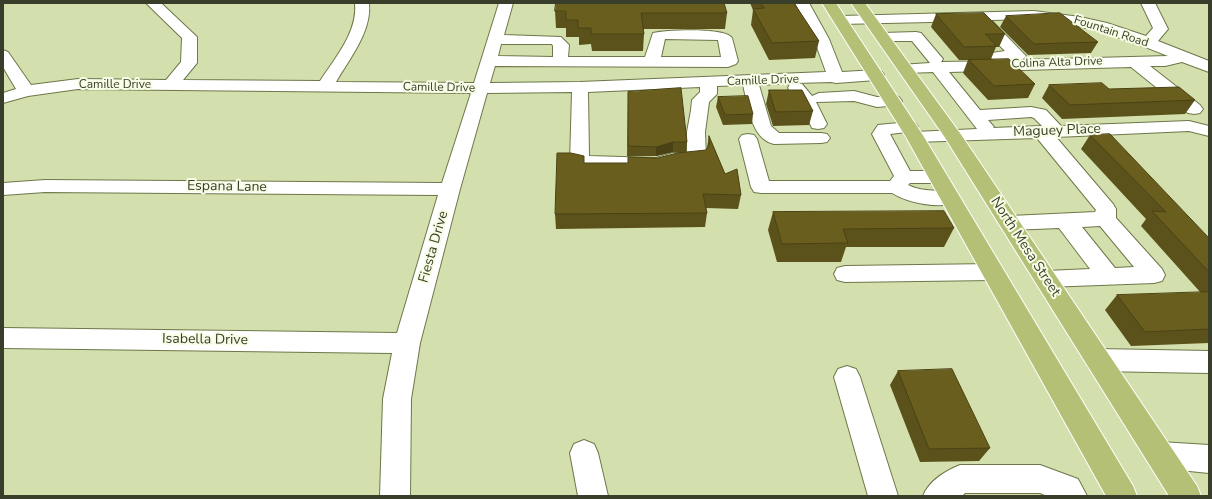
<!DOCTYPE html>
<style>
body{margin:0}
#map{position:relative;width:1212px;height:499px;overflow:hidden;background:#d3e0ad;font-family:"Nunito Sans",sans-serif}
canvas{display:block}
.frame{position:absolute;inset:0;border:4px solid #393e2a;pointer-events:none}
</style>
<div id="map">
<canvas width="1212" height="499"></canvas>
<div class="frame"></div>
</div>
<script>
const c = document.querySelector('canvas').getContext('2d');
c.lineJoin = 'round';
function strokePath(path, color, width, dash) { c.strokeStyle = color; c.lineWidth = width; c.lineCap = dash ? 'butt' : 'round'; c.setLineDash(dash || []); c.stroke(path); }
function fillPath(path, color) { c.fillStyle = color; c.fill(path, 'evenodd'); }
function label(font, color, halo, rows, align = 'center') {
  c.font = font + ' "Nunito Sans",sans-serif'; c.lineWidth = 4; c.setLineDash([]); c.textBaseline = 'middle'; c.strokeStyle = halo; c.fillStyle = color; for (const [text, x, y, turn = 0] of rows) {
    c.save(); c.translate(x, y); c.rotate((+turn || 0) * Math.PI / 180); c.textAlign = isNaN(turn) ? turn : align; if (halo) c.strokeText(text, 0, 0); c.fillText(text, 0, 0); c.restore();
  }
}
const minor = new Path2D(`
 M146,3h15l36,34v26l-14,17 137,1c15,-23 38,-49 35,-78h14c3,28 -19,55 -33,79l138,1 25,-80h14l-9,32 57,2 8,8 -1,12h77l8,-24c13,-3 72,-6 79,5l6,23 -2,3 -8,3 -233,-1 -5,17 90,-1 246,-10 -12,-33 -19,-36h14l20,36 13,33 34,-2 6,2 2,3 -2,3 -6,2 -40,3 -5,-1 -35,1 6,1 10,12 7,-3 35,-2 23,6 16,-1 6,1 3,4 -3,4 -22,2 -23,-6 -38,1 11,22 -3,4 -6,1 -6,-1 -13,-27 -6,-4 -5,-9 2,-4 5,-1 -36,2 12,41 8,7h42l6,1 3,4 -3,4 -6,1 -47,1c-23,-5 -26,-39 -31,-59l-26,1v8l-8,8 -4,30 1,26 -2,4 -29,3 -18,5 -77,-2 -7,-2 -3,-4 2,-70 -85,1 -27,96 -40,154 -9,56 -1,97h-30l3,-97 9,-46 -389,-5v-20l394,5 41,-138 -393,-3 -42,3v-12l42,-3 397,3 29,-90 -393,-4 -50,7 -25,7v-10l13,-4 -13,-22v-17l5,2 23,33 47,-6 88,1 15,-18 1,-24zM665,39l53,1 3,17h-60zM501,44h51l1,2v11l-55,-1zM700,87v5l-8,8 -1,10 -4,22v21h-14l-17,5 -67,-2 -1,-64z
 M1141,3h14l13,26 -10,12 51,20v11l-27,-10 -17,4h-15l50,39 3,4 -3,4 -6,1 -6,-1 -57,-46 -182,5 31,38 51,-3 15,3 15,16 128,-5 20,5v10l-20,-5 -133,6 57,67 3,5v9l46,51 3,6 -3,6 -8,2 -108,4 -8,-2 -3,-6 3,-6 8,-2 44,-2 -31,-41 -49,2 -7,-2 -4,-5 4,-5 7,-2 85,-4 1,-2 -59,-72 -122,4 -6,-1 -3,-4 3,-4 6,-1 62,-3 -44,-57 -27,1 -6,-2 -2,-3 2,-3 30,-2 -18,-22h-29l-5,-1 -2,-3 2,-3 5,-1 33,-1 5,1 22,26 -2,3 61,-1 -10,-2 -3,-3 3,-3 13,-2 -30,-30 -134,3 -5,-1 -2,-3 2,-3 5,-1 193,-5 46,6 27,6 39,13 7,-8zM1034,19c47,4 90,19 134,37l-148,4 3,-1 3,-3 -3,-3 -32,-33zM1031,117l3,1 8,8 -49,2 1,-1 -6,-7zM1100,226l34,41 -19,1 -33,-41z
 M909,122l6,1 3,4 -3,4 -25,3 20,37h28l7,2 3,4 -3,4 -7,2h-28l-2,2c15,8 33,4 49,8l3,5 -3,5c-20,5 -47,1 -65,-10h-131l-7,-1 -3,-5 -12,-48 3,-4 6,-1 6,1 3,4 12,42h121l4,-5 -22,-42 6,-9z
 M993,264l8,2 3,6 -3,6 -8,2 -148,2 -8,-2 -3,-6 3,-6 8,-2z
 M1098,349l111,2v22l-111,-2 -9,-3 -4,-8 4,-8z
 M847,366l9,3 4,8 38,119h-30l-34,-119 4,-8z
 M584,440l10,4 4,9 10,43h-30l-8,-43 4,-9z
 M1160,442l49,3v28l-49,-5 -10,-4 -4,-9 4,-9z
 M960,465h80l38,14 9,17h-40l-7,-3h-75l-3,3h-39c6,-15 22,-25 37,-31z`);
const major = new Path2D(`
 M822,3h14l88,134 209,349 4,10h-31l-200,-359z
 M851,3h14l97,133 235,350 4,10h-32l-225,-360z`);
const wall = new Path2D(`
 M750,3h44l25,38 -4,17 -46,2 -18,-35 2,-15z
 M555,11l172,2 -2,16h-82l1,5 -1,17h-51l-1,-7 -12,1v-8h-13v-9h-10z
 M936,14l69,20 -6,13h-3l-5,12 44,25 -7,14 -40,2 -25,-27 5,-13h-9l-28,-33z
 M1006,16l92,26 -7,11 -63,2 -28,-28z
 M1049,85l60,4 86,11 -10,14 -123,5 -20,-21z
 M769,90l44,21 -4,14 -36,1 -7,-22z
 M628,92l59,50 -1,10h-13l-17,4h-29z
 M718,97l35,17 -1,10 -29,1 -7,-18z
 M1090,135l119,103v105l-78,3 -26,-36 12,-15 84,-2 -60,-67 5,-7 -65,-70z
 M709,136l16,38 16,21 -3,14 -32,-1 1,5 -2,14 -149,2 -1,-15 29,-51h43l79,-13 1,-2z
 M773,212l181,16 -10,19h-98l-5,15h-64l-9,-32z
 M898,371l92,77 -11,13 -59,1 -30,-77z`);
const shadedWall = new Path2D(`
 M673,142v10l-17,4v-9z`);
const building = new Path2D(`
 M556,3h168l3,10h-86l3,21h-53v-6h-13v-8h-12v-9h-11z
 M761,3h33l25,38 -47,2 -19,-34 11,-1z
 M984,13l21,21h-20l12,12 -33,1 -28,-33z
 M1060,13l38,29 -64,2 -28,-28z
 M1009,59l26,25 -41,2 -25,-26z
 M1102,83l7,6 70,-2 16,13 -125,5 -21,-20z
 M681,88l6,54h-14l-17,5 -28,-1v-54z
 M769,90h33l11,21 -37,1z
 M748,96l5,18 -28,1 -7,-18z
 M1110,134l99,104v34l-57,-61 14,1 -76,-77z
 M709,136l16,38 12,-5 4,26 -38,-1 4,19 -152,1 2,-61h14l13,3v7h44v-6l30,1 19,-5 29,-3 3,-5z
 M944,211l10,17 -111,1 5,14 -66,1 -9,-32z
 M1209,292v37l-64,3 -28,-37z
 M952,369l38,79 -61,1 -31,-78z`);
const farStreetnames = [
 ["Fountain Road",1111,32,18],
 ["Colina Alta Drive",1057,63,-2],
 ["Camille Drive",763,81,-2],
 ["Camille Drive",115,85],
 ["Camille Drive",439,88,1]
];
const streetNames = [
 ["Maguey Place",1057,131,-2],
 ["Espana Lane",227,187,1],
 ["Fiesta Drive",434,247,-74],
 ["North Mesa Street",1025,247,57],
 ["Isabella Drive",205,340,1]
];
strokePath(minor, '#6d7749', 2);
strokePath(major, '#fff', 2);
fillPath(minor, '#fff');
fillPath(major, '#b4c076');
fillPath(wall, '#5b511a');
fillPath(shadedWall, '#4a4215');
fillPath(building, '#6a5e1e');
strokePath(building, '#4a4215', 1);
label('12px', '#393e2a', '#f7fde4', farStreetnames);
label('14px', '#393e2a', '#f7fde4', streetNames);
</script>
